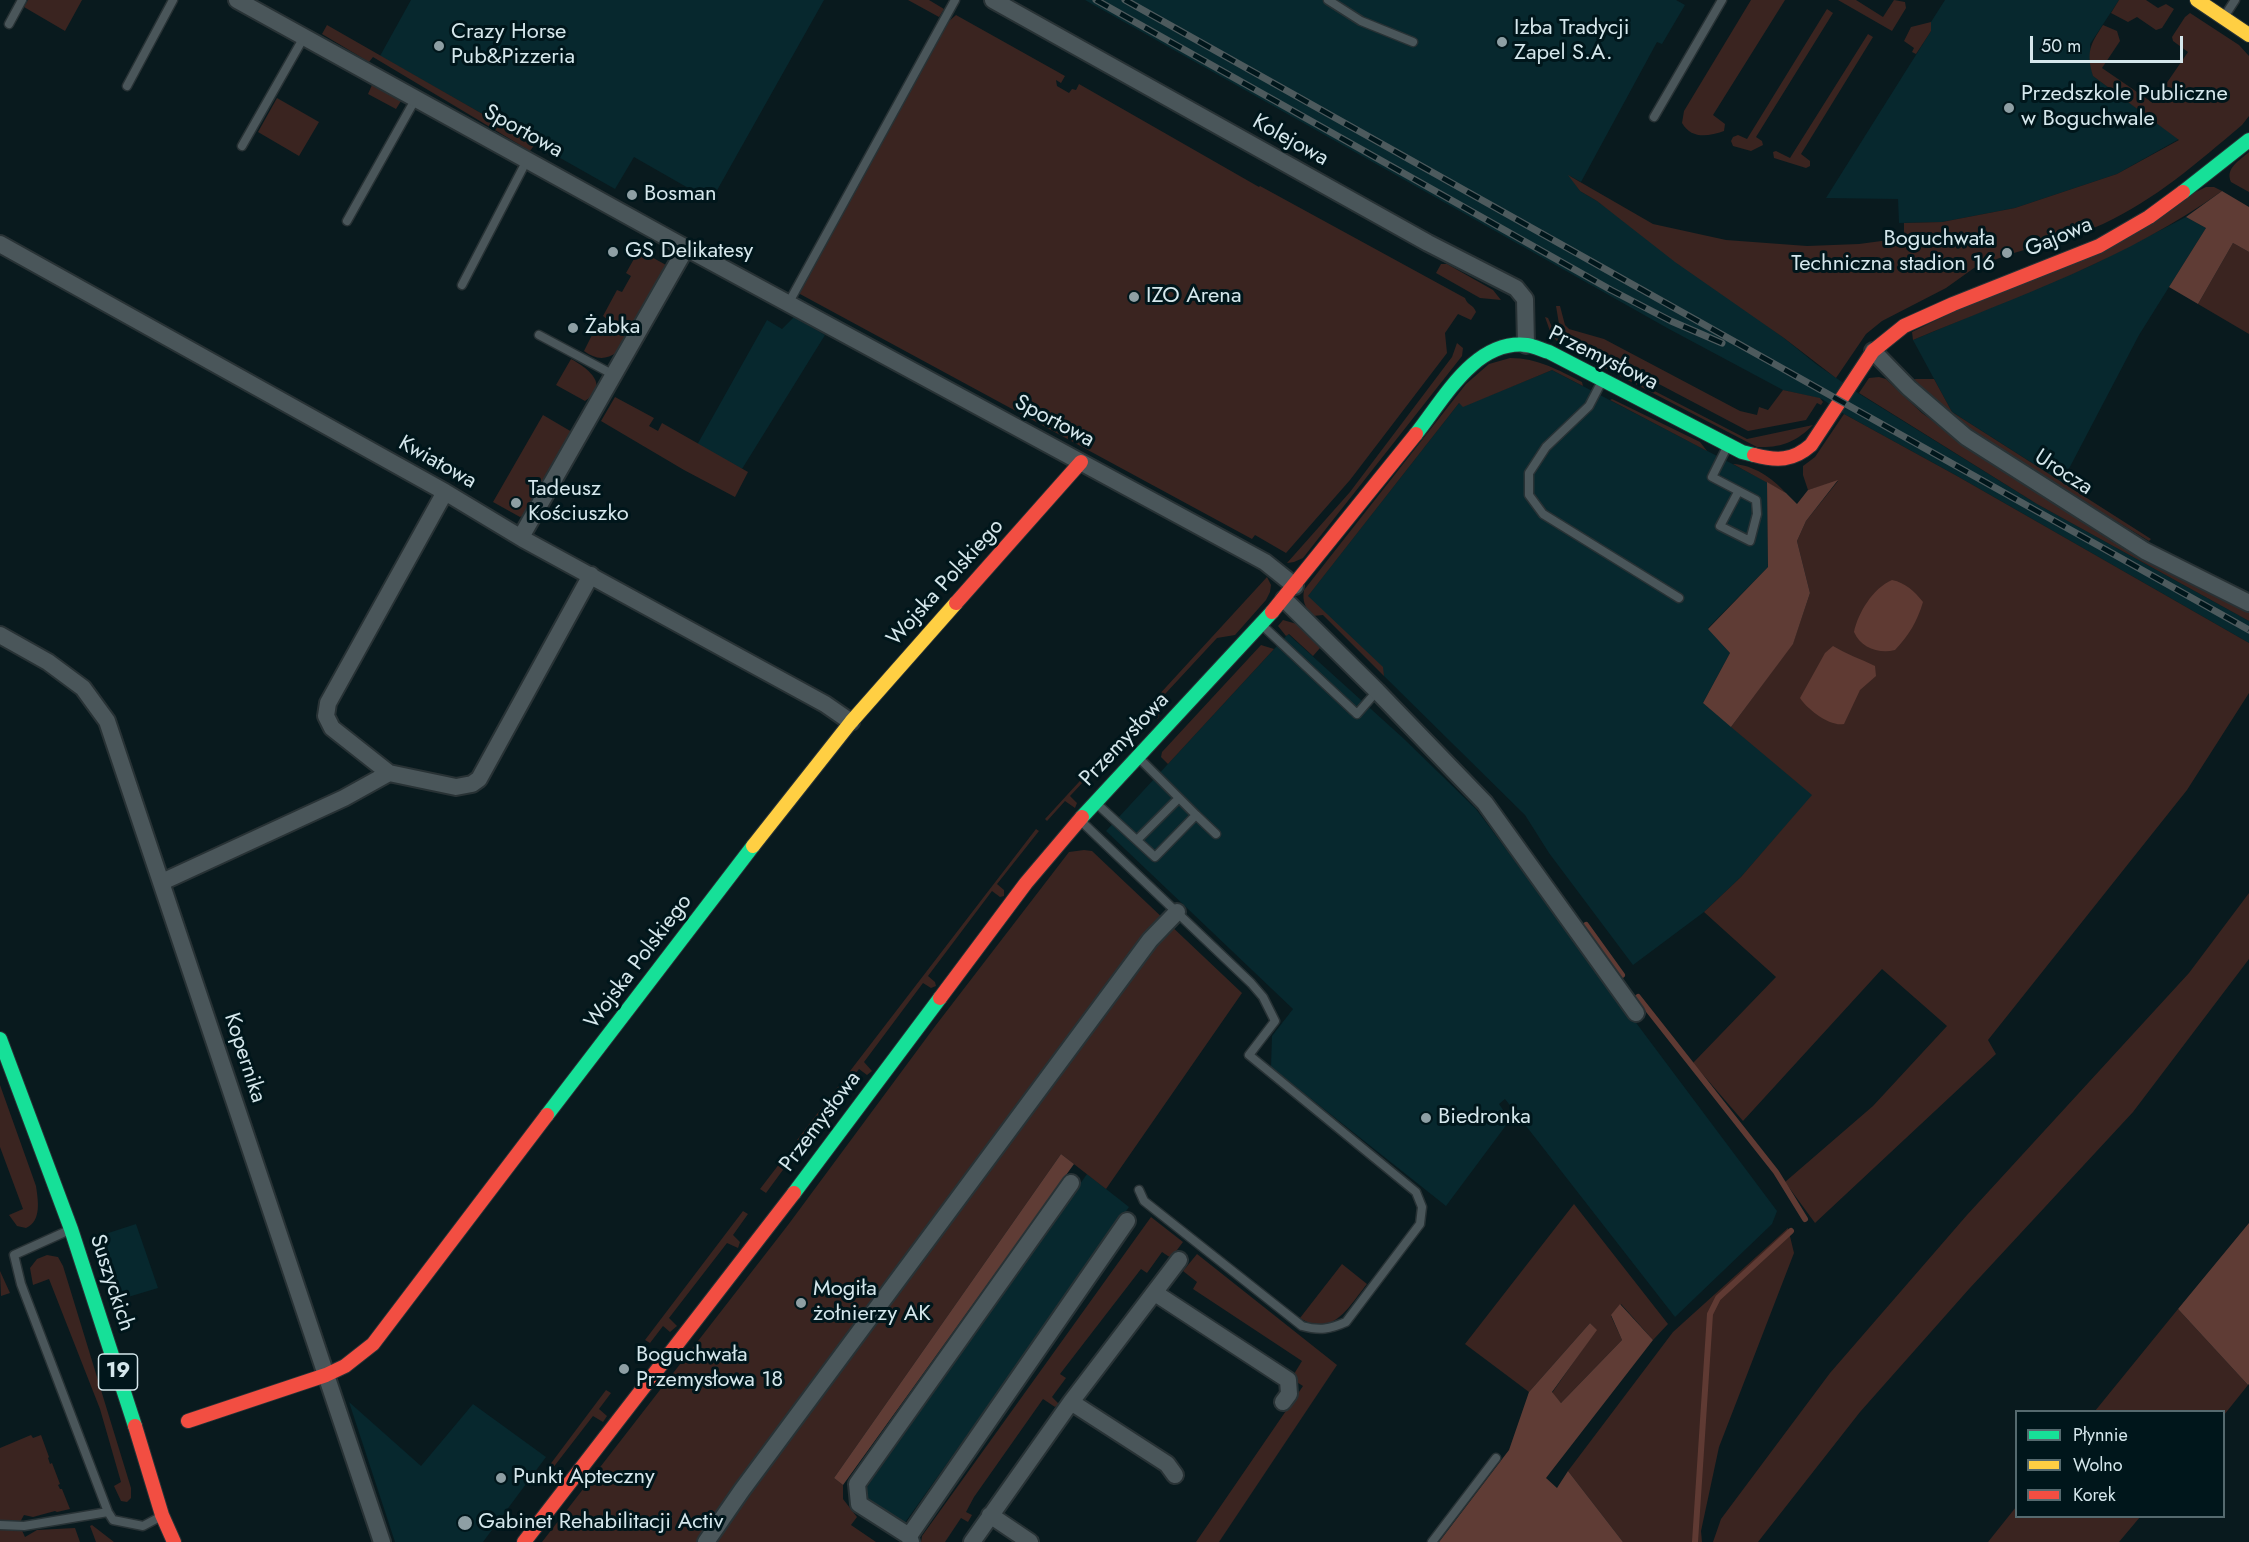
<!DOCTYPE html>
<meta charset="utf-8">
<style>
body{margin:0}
#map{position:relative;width:2249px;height:1542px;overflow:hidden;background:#091a1e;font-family:Jost,sans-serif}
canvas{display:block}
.legend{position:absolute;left:2015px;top:1410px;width:210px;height:108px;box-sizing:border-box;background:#00161b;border:2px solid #556a6f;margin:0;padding:8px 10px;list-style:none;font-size:18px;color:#d5e7ec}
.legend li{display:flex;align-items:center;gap:12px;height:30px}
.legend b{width:30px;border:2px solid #556a6f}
.scale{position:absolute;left:2030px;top:36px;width:153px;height:27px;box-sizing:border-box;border:3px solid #d5e7ec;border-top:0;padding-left:8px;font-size:18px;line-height:21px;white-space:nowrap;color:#d5e7ec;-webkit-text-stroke:4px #00161b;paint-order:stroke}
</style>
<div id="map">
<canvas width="2249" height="1542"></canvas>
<ul class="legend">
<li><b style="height:8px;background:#16e098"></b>Płynnie</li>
<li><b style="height:8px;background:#ffcf43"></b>Wolno</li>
<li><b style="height:8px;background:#f24e42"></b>Korek</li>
</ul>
<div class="scale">50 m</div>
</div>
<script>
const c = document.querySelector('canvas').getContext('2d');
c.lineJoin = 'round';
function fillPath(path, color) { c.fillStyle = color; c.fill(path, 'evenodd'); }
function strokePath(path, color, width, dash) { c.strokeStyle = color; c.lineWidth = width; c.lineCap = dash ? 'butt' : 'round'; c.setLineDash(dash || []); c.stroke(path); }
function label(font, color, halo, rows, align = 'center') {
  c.font = font + ' Jost,sans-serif'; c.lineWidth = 6; c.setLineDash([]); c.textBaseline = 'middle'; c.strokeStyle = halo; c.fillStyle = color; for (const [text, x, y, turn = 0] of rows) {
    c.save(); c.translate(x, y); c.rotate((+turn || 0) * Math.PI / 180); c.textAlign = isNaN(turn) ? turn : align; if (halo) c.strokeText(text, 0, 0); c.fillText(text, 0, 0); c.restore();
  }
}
const built = new Path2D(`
 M411,0h413l-113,201 -77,-44 -19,32 -235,-133z
 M1085,0h591l9,5 -23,39 -5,-2 -76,140 -11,-6 10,15 17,10 187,137 32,26 42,29 179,111 212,117v22l-292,-167 -113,-62 -22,-15 -39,-9 -114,-61z
 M1945,0h174l-29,44 3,32 86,63 -62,35 -102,34 -73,14 -43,1 -1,-24 -72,-1 105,-167v-9z
 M2186,217l20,11 -67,107 -77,147 -110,-70 -39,-72 177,-74z
 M794,317l31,18 -83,134 -45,-24 70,-125 15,9z
 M1552,370l215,112 1,85 -60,61 22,25 -27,50 110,92 -72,82 -37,35 -71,53 -84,-112 -24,-38 -141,-139 -2,-9 -75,-70 152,-194 4,3z
 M1288,634l115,104 73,71 301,402 -5,13 -97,93 -170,-218 -6,5 11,16 -64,86 -175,-139 1,-31 21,-27 -187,-178z
 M1087,1174l42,33 -225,317 -42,-30z
 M136,1224l22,64 -40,12 -22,-63z
 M349,1402l72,64 52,-62 73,53 -63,85h-88z`);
const green = new Path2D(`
 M28,0h54l-17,31 -41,-24z
 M908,0h21l15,9 -5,8z
 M1751,0h34l-72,115 12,9 -1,7c-15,5 -32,9 -42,-8l2,-12z
 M1838,0h18l27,17 11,-17 11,2 1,6 -14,23z
 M2119,0h27l12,8 8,-4 8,5 -12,19 -6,2 -19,-13 -9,5 -17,-9z
 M1827,9l6,4 -77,124 6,4 1,4 -12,6 -18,-5 -2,-5 2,-4 5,-2 9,4z
 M2190,13l49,32 10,11v60l-7,9c-44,37 -87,75 -139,99 -28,13 -60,20 -89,29l-2,-5 -11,4 1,5 -28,11 -28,20 -64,33 -16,13 -30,44 -52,-40 -109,-76 -78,-61 -17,-10 -12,-16 85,49 73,16 81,6 52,-2 45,-6v-15l38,-1 73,-14 102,-34 62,-34 -86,-64c-7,-24 -3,-31 10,-51l14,6 3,10 -18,27 51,35 35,-51 -15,-11 -1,-4 13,-20z
 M956,15l109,61 -4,7 -5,-3 1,6 12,7 3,-4 4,1 3,-6 180,103 1,-1 205,112c2,7 9,7 11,14l-5,8 -13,-6 -13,19 2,20 -97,127 -64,73 -31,-18 -3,4 -452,-245 -1,-7 149,-265z
 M1931,22v9l-15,23 -4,-2 2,-4 -10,-7 7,-14z
 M327,25l208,119 -5,7 -157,-94 -4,5 -47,-28z
 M1868,34l5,3 -72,117 9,7v5l-4,2 -32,-10 -1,-6 3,-1 14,7z
 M372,85l29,16 -5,8 -28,-15z
 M277,98l42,24 -20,34 -41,-24z
 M2249,152v40l-18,-10c-6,-14 8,-21 18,-30z
 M2206,187h8l8,4c-93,67 -204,105 -309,149l-1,-8z
 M2233,243l16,9v82l-51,-30z
 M639,250l27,15 -49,87c-12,9 -22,7 -33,-1l9,-18 7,-1 8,-12 -5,-4 14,-26 5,2 9,-16 -5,-3z
 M1441,264h6l46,26 8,10 -21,-2 -44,-25z
 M1556,306h4l5,19 4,4 35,10 136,72 17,4 2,-8 9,3 15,-20 37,8 3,4 -2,3 -4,-2 -11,17 -58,11 -180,-95 -9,-12z
 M1545,317l3,1 7,16 7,9 185,96 66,-14c-17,17 -32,23 -56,22l-197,-102 -9,-11z
 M1457,343l6,5 -1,8 -159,202 -9,4 -7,1 63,-71 102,-135z
 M1510,358c28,0 48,12 72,24l1,4 -31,-16 -89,37 -4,-4 -151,193 75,71 1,9 -61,-61 -10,1c-8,-8 -11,-15 -9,-26l162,-206 23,-20z
 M571,359c15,8 41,26 14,42l-29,-16z
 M1879,377l7,2 36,34 29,21 180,114 95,53 23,10v10l-212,-117 -178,-111 10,-15z
 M1914,379h20l18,33 199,127 -2,2c-53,-32 -105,-64 -157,-98 -27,-19 -58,-36 -78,-64z
 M615,397l39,21 -5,8 9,5 4,-8 86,49 -13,25 -51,-27 -83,-49z
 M1612,399l88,43 7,9 -97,-51z
 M1844,414l113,62 292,167v50l-62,97 -199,250 8,14 -181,169 -30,-41 88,-76 74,-80 -65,-57 -139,152 -50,-58 83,-86 -72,-65 37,-35 71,-82 -81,-68 62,-84 17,-50 -13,-52 9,-20 32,-40 -30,9 -5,-15v-9l12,-9z
 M543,415l29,17 -48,83 -4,2 -27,-15z
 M1733,464c21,1 39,14 53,29z
 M1267,577l4,8 -1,7 -4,8 -31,35 -18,3 -64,69 7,6 -2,6 -10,-6 -78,83 7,7 -2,5 -10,-7 -18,20 -2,-2z
 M1283,620l14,4 23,24 -7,8 -24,-22 -3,2 -8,-10z
 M1261,645l13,4 -106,115 -7,-7 1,-5z
 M1036,829l3,2 -42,53 7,6v6l-4,1 -8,-6 -64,85 7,6 1,4 -5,2 -8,-5 -59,79 8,9 -5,4 -8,-6 -56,75 -6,-4z
 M1084,850l8,1 150,142 -136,196 -45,-35 -227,324 9,7v14l14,18 -6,8 25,17h-334l246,-317 148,-200 133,-173z
 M2249,893v66l-116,153 -164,177 -109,123 -102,130h-45l8,-23 109,-146 137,-158 222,-242z
 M0,1085l36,101c2,14 6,35 -10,42l-9,-2 -8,-11 14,-6 -23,-62z
 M783,1159l5,4 -22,30 -6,-4z
 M1574,1204l94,120 -15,16 -32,-36 -10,12 11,24 -61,63 -9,-10 44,-63 -6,-7 -61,69 -64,-48z
 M743,1211l5,3 -15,21 7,7 -2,6 -11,-5 -58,75 8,8 -7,6 -7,-6 -13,17 -5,-3z
 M1151,1217l32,25 -12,16 -9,-6 -15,21 -6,-4 -81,105 6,4 -14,19 7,7 -4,3 -12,-8 -69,98 -8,15 6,3 -4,7 -7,-4 -16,24h-24l1,-6z
 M1788,1228l6,25 -75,194 -18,84 1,11h-79l-55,-71 105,-139z
 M1197,1254l140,111 -118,177h-23l107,-156 -8,-5 -1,-7 8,-13 -109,-72 4,-7 -14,-11z
 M47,1255l11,2 5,9 68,222v10l-4,4 -6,-1 -7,-15 7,-4 -21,-73 -51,-130 -16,6 -3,-17 7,-9z
 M1342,1264l25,20c-18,22 -34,55 -67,34z
 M0,1271l10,22 -9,3z
 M2178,1309l70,76 -24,30v-3l-129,-1z
 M606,1390l5,3 -12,16 8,7 -4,6 -10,-6 -44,57 -3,-3z
 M31,1435l2,3 8,-3 8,22 -1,1 2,6 2,-1 8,21 -2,1 2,4h2l8,20 -13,3 -2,-1 -22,6 -9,-2 -5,9 6,13 12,-7 38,-2 5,14h-80v-94z
 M2016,1507v9l124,1 -21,25h-131z
 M92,1525l22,17h-18l-6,-16z`);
const forest = new Path2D(`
 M2222,191l27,16v45l-16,-9 -35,61 -29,-17 37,-59 -20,-11z
 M1838,480l-32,41 -9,20 13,52 -17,51 -62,83 -28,-24 27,-50 -22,-24 60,-62 -1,-85 19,11 11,11 11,-14z
 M1061,1154l13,10 -231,321 -9,-7z
 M2249,1223v161l-1,1 -70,-76z
 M1620,1304l33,36 -107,138 11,10 11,-17 55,71h-184l70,-92 20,-58 61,-69 7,7 -45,62 9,11 61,-63 -11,-25z`);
const water = new Path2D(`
 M1892,580c14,3 22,11 31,22 -6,20 -14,33 -28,48 -16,4 -34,-2 -41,-18 4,-19 19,-44 38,-52z
 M1833,646c13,8 28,13 42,20l1,10 -16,14 -16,34c-14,3 -37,-15 -44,-26l25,-45z`);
const stream = new Path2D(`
 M1586,925l36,50
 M1638,997l138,175 29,47
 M1695,1542l15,-228 8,-16 73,-67`);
const lane = new Path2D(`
 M1328,0l33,21 52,21
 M2224,17l11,-17
 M9,24l13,-24
 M127,86l46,-86
 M1654,117l68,-117
 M242,146l62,-109
 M347,221l69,-123
 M462,285l65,-125
 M788,304l167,-304
 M539,335l73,39
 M1601,383l-12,23 -43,41 -17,26v22l14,19 136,84
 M1727,447l-15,30 44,23 1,14 -7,27 -30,-15 18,-34
 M1263,626l94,88 20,-23
 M1096,803l59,54 41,-42 -57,-57
 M1196,815l20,19
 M1082,822l169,161 12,14 12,24 -26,34 167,137 6,15 -2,17 -74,98c-16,7 -26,9 -44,4l-158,-125 -5,-11
 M1137,840l42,-42
 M65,1232l-51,23 7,29 87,228 5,8 30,6 15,-8
 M0,1525l24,1 84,-14
 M1432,1542l64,-84`);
const street = new Path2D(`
 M237,0l449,248 579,314 30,24
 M993,0l435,243 88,45 9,11 1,46
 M0,244l445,248 78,47 302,165 26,18
 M1873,351l36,37 57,49 179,114 104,52
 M445,492l-117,211 -2,13 6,12 57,45 67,14 16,-3 7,-5 112,-204
 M521,537l165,-289
 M1284,599l93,92 108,112 151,210
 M0,635l48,27 35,26 24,33 275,821
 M162,882l182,-84 45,-25
 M1155,1293l133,87 1,14 -6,8
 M1071,1402l96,62 8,11
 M990,1515l40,27
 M909,1536l-50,-32 -2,-20 214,-301
 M706,1542l36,-52 408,-550 27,-28
 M911,1542l-2,-6 218,-315
 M972,1542l99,-140 108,-142`);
const fast = new Path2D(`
 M2183,192l66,-52
 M1416,434c28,-35 59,-95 111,-89 7,1 15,5 22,7l193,100 12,3
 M1082,817l190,-205
 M0,1039l71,190 64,197
 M547,1115l206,-269
 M794,1193l146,-195`);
const slow = new Path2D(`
 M2197,0l52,35
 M753,846l98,-124 105,-119`);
const jam = new Path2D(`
 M1754,455c23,6 39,6 57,-10l62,-94 31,-25 49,-22 146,-58 50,-29 34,-25
 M956,603l125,-141
 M1272,612l144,-178
 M940,998l86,-115 56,-66
 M188,1421l138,-46 19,-9 28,-22 174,-229
 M135,1426l27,89 12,27
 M524,1542l270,-349`);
const rail = new Path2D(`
 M1096,0l515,290 60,31 51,22
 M1125,0l1124,630`);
const markers = [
 [1502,42,6,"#8e9fa4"],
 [439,46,6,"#8e9fa4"],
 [2009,108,6,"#8e9fa4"],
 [632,195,6,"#8e9fa4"],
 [613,252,6,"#8e9fa4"],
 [2007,253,6,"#8e9fa4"],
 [1134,297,6,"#8e9fa4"],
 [573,328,6,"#8e9fa4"],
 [516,503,6,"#8e9fa4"],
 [1426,1118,6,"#8e9fa4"],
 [801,1303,6,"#8e9fa4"],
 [624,1369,6,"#8e9fa4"],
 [501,1478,6,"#8e9fa4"],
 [465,1523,8,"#8e9fa4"]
];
const shields = [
 [118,1372,39]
];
const shieldNames = [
 ["19",118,1372]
];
const poiNames = [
 ["Izba Tradycji",1514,29],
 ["Zapel S.A.",1514,54],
 ["Crazy Horse",451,33],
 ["Pub&Pizzeria",451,58],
 ["Przedszkole Publiczne",2021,95],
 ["w Boguchwale",2021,120],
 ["Bosman",644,195],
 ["Boguchwała",1995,240,"right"],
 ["Techniczna stadion 16",1995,265,"right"],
 ["GS Delikatesy",625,252],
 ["IZO Arena",1146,297],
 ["Żabka",585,328],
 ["Tadeusz",528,490],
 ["Kościuszko",528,515],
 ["Biedronka",1438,1118],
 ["Mogiła",813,1290],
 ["żołnierzy AK",813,1315],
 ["Boguchwała",636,1356],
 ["Przemysłowa 18",636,1381],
 ["Punkt Apteczny",513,1478],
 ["Gabinet Rehabilitacji Activ",478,1523]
];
const streetNames = [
 ["Sportowa",523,132,29],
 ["Kolejowa",1290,141,29],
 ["Gajowa",2059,238,-23],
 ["Przemysłowa",1603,359,26],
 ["Sportowa",1054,422,28],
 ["Kwiatowa",437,463,29],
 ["Urocza",2063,473,33],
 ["Wojska Polskiego",946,583,-48],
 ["Przemysłowa",1125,740,-47],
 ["Wojska Polskiego",639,962,-53],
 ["Kopernika",244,1058,72],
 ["Przemysłowa",821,1122,-53],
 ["Suszyckich",111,1283,72]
];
fillPath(built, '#07282e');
fillPath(green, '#3a2420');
fillPath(forest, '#5f3c35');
fillPath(water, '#5f3a33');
strokePath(stream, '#5f3a33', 6);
strokePath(lane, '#283235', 11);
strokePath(street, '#283235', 20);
strokePath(fast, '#283235', 16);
strokePath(slow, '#283235', 16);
strokePath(jam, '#283235', 16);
strokePath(lane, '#4a565a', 8);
strokePath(street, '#4a565a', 16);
strokePath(fast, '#16e098', 14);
strokePath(slow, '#ffcf43', 14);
strokePath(jam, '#f24e42', 14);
strokePath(rail, '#4d5a5d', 7);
strokePath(rail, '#00161b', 4.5, [14]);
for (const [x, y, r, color] of markers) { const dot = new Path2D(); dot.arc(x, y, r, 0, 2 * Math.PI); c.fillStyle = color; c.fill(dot); strokePath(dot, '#00161b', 2); }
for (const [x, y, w] of shields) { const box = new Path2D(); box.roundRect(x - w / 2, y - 18, w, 36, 4.5); c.fillStyle = '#00161b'; c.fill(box); strokePath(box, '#d5e7ec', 1.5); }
label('bold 21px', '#d5e7ec', null, shieldNames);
label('22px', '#d5e7ec', '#00161b', poiNames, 'left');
label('22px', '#d5e7ec', '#00161b', streetNames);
</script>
